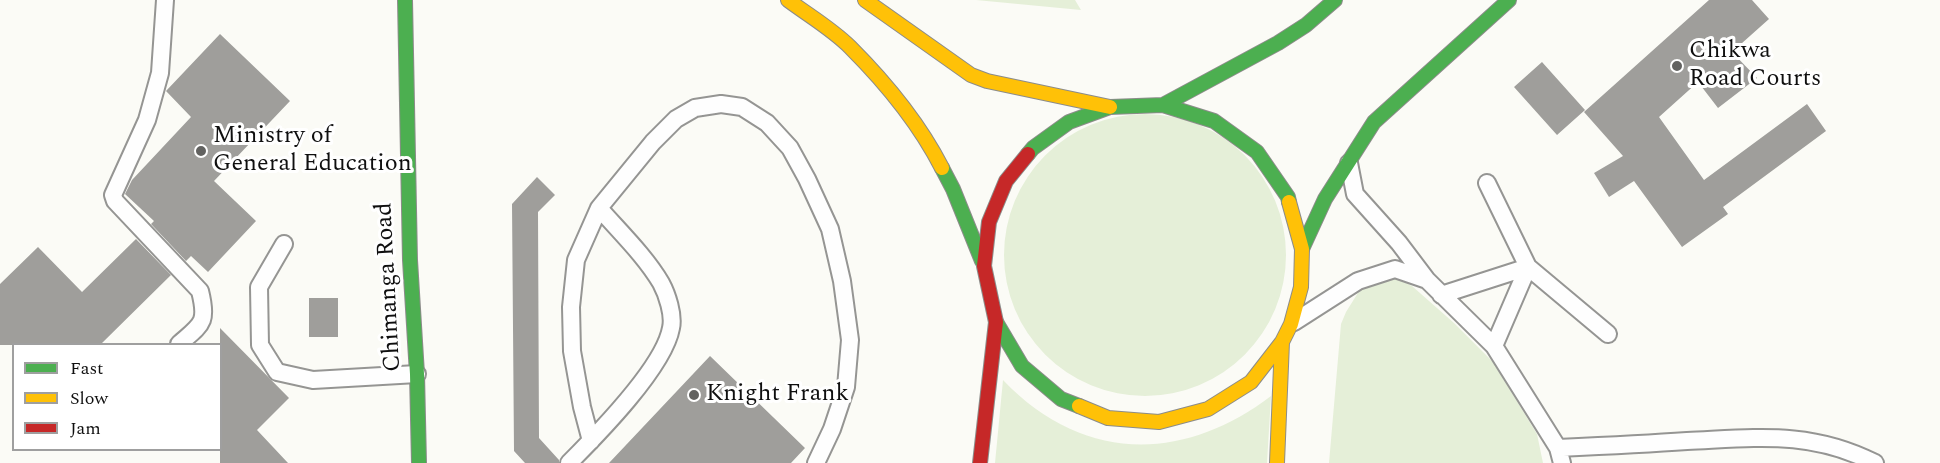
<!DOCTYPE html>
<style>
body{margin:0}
#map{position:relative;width:1940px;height:463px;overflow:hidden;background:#fbfbf6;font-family:Spectral,serif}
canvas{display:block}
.legend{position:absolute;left:12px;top:343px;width:210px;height:108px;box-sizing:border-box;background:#fff;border:2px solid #9f9f9f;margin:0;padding:8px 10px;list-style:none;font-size:18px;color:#0f0f0f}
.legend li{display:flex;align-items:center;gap:12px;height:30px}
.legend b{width:30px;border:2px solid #9f9f9f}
</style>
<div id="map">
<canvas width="1940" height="463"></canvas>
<ul class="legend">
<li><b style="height:8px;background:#4caf50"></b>Fast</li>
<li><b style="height:8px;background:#ffc107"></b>Slow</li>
<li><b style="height:8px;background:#c62828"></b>Jam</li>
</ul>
</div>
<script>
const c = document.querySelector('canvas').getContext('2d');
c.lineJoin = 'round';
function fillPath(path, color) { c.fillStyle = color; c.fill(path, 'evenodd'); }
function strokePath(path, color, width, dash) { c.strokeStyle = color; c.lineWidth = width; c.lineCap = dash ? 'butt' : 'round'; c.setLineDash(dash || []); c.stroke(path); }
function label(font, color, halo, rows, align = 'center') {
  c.font = font + ' Spectral,serif'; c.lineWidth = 6; c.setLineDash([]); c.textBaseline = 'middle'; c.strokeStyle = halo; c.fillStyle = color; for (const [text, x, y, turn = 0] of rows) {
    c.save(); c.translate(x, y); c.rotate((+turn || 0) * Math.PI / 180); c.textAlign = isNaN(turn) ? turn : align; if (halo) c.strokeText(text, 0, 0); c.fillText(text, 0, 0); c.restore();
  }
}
const green = new Path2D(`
 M976,0h99l6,10z
 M1004 255a141 141 0 1 1 282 0a141 141 0 1 1-282 0Z
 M1385,276l14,3 13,7 42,37 39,39 44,72 6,29h-214l12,-139 5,-12 15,-24z
 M1003,380c79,83 180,83 268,16l-4,67h-272z`);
const building = new Path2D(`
 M1709,0h43l17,19 -37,33 25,26 -39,30 -20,-26 -39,35 45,63 103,-76 19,27 -103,76 5,7 -46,33 -48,-66 -25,16 -15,-24 29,-17 -39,-44z
 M220,34l70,67 -76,80 42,40 -48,51 -17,-16 -5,5 -35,-37 3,-3 -29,-27 7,-14 59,-63 -25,-26z
 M1542,62l43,48 -28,25 -43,-48z
 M537,177l18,18 -17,17 1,226 20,22v3h-34l-11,-12 -2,-247z
 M136,239l35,36 -71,70h-100v-61l38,-37 44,45z
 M309,298h29v39h-29z
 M220,328l69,70 -32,32 31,33h-68z
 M710,356l95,92 -14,15h-182z`);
const lane = new Path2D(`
 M165,0l-5,73 -13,47 -34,75 2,6 85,90c8,32 2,33 -21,53
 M1349,163l6,31 44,49 28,37 67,66 64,102 4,15
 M1487,183l41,84 80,67
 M284,244l-25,43 1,58 17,27 36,8 104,-6
 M1441,295l87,-28 -34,79
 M1294,322l64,-41 37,-12 32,11
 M591,441l-9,-34 -10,-56 -1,-44 5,-47 23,-52 54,-66 23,-23 19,-11 26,-4 21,3 25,16 23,25 17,31 23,50 12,52 8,59 -4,47 -14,42 -16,34
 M1558,448c43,-2 86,-4 129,-7 69,-3 123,-11 188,22
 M569,463c29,-29 95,-96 102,-135 3,-13 -4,-34 -10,-45 -16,-27 -41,-51 -62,-75`);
const fast = new Path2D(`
 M405,0l5,260 7,114 2,89
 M1163,105l115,-62 28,-18 29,-25
 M1028,154l5,-6 36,-26 41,-15 53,-2 51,16 43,31 31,45 1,5
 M942,168l11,21 29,72
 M1302,249l23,-50 49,-77 135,-122
 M996,322l26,44 39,33 18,7`);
const slow = new Path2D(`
 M788,0c20,15 44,29 62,47 36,36 69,76 92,121
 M865,0l106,75 16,6 123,26
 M1079,406l29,12 51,4 49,-13 43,-27 31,-40 9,-18 10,-37 1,-38 -13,-47
 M1277,463l5,-121`);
const jam = new Path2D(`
 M980,463l16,-141 -12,-56 5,-44 17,-41 22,-27`);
const markers = [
 [1677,66,6,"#626260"],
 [201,151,6,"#626260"],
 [694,395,6,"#626260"]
];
const poiNames = [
 ["Chikwa",1689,52],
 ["Road Courts",1689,80],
 ["Ministry of",213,137],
 ["General Education",213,165],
 ["Knight Frank",706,395]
];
const streetNames = [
 ["Chimanga Road",390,287,-93]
];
fillPath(green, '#e5efd8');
fillPath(building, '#9f9e9b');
strokePath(lane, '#959593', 20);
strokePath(fast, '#8c8c8a', 16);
strokePath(slow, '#8c8c8a', 16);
strokePath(jam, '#8c8c8a', 16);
strokePath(lane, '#fefefe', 16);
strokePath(fast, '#4caf50', 14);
strokePath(slow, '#ffc107', 14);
strokePath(jam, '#c62828', 14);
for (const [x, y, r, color] of markers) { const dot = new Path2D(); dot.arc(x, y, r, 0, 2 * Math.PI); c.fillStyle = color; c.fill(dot); strokePath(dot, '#fff', 2); }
label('24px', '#0f0f0f', '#fff', poiNames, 'left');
label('24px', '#0f0f0f', '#fff', streetNames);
</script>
